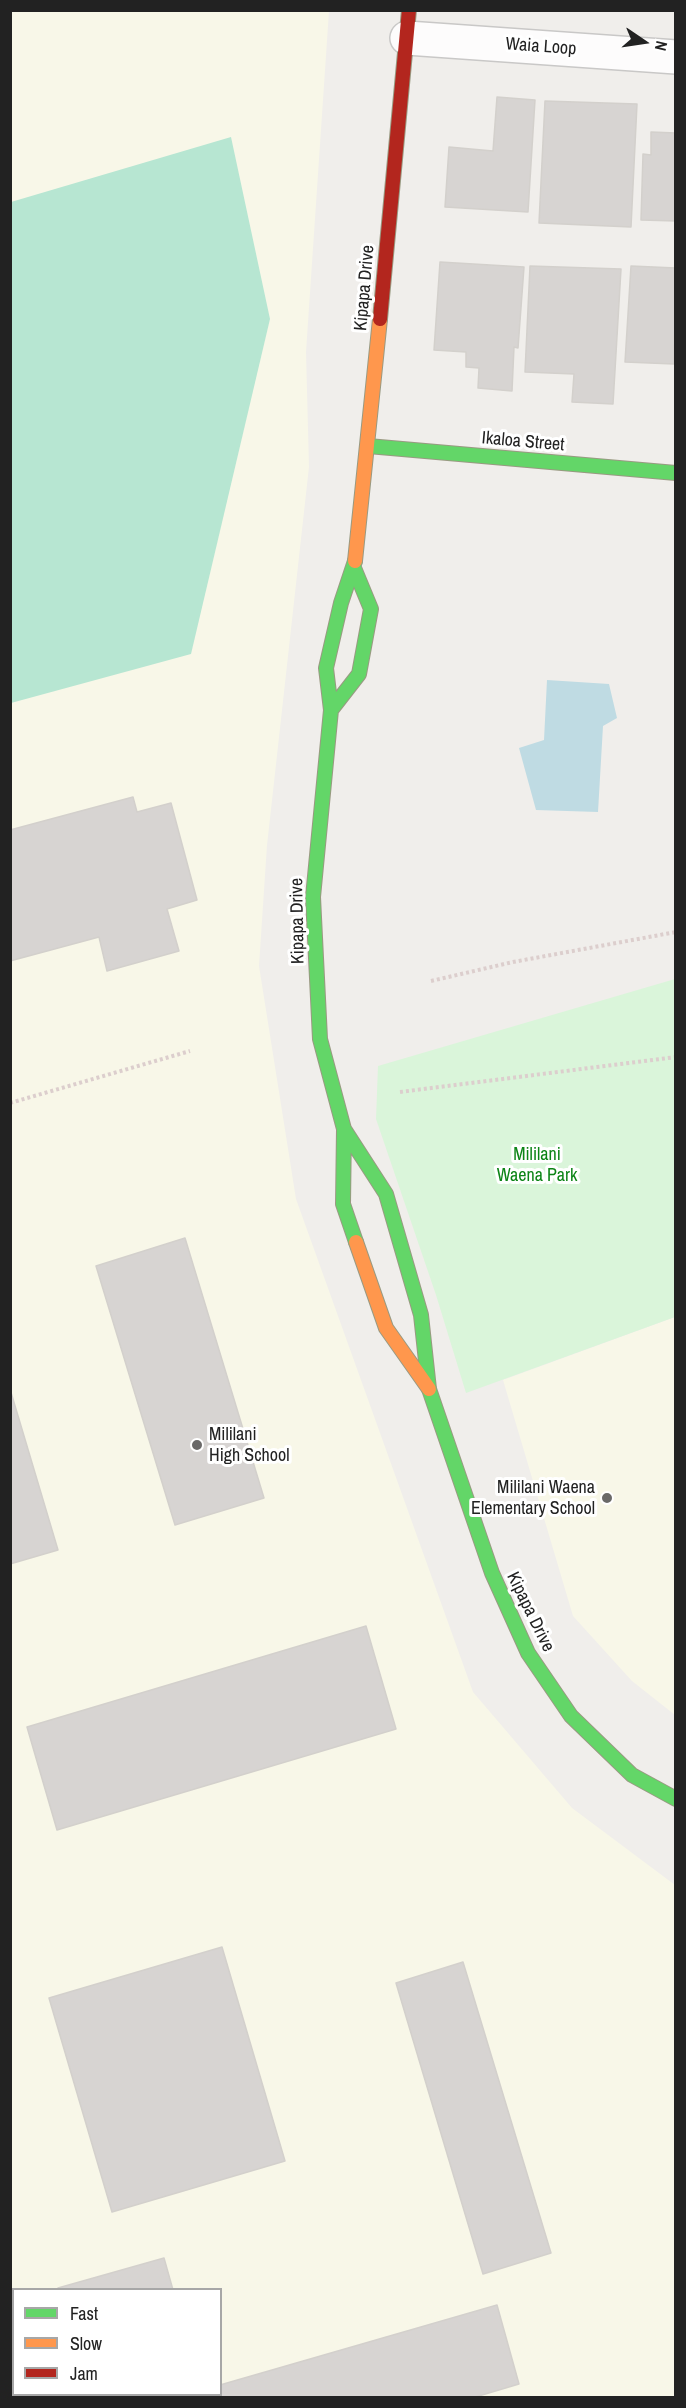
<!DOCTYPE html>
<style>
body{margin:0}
#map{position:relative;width:686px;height:2408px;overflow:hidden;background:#f0eeeb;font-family:"Archivo Narrow",sans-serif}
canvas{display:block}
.frame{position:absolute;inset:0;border:12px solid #222;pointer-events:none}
.legend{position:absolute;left:12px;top:2288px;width:210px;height:108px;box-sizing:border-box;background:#fff;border:2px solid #a7a7a7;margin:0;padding:8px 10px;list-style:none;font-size:18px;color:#222}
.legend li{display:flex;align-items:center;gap:12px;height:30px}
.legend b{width:30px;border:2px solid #a7a7a7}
.north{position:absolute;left:614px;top:12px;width:60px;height:60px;-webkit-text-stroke:4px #fff;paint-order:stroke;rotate:103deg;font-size:16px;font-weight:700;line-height:24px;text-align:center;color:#222}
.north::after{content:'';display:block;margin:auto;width:21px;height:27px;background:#222;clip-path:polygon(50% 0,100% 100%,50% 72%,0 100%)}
</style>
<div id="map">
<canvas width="686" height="2408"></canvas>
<div class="frame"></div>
<ul class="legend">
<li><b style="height:8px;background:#63d668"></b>Fast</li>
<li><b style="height:8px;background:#ff974d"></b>Slow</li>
<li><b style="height:8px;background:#b3261e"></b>Jam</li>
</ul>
<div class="north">N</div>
</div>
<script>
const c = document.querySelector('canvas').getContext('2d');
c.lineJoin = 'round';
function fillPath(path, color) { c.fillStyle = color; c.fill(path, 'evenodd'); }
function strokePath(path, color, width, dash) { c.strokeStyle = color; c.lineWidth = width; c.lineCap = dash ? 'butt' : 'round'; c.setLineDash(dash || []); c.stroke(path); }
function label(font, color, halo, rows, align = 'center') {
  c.font = font + ' "Archivo Narrow",sans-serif'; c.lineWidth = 6; c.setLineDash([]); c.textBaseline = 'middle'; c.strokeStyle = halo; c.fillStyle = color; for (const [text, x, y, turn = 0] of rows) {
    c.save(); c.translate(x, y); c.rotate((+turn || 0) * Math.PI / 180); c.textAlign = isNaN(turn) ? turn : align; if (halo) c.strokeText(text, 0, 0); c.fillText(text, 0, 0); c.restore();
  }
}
const education = new Path2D(`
 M11,11h318l-23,341 3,115 -42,378 -8,121 37,233 177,493 99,116 103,77v512l-664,1zM14,2290h206v104h-206z
 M675,1317h1l-1,398 -43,-34 -59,-65 -70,-236z`);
const park = new Path2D(`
 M675,979v338l-209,76 -30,-98 -60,-176 2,-53z`);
const pitch = new Path2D(`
 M231,137l39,182 -79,335 -180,49v-501z`);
const water = new Path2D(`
 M547,680l62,4 8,34 -14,8 -5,86 -62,-2 -17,-62 25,-8z`);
const building = new Path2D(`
 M497,97l38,3 -7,112 -83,-5 4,-60 44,4z
 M545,101l92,3 -6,123 -92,-4z
 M651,132l25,1v88l-35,-1 2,-66 8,1z
 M440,262l84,5 -6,81 -4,-1 -2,44 -34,-3 1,-20 -13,-1v-15l-32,-2z
 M530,266l91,3 -8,135 -41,-2 2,-28 -49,-2z
 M631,266l45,2 -2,96 -49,-2z
 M133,797l4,15 34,-9 26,97 -30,9 12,42 -72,20 -8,-34 -89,24v-131z
 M185,1238l79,260 -89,27 -79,-259z
 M10,1389l48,161 -48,14z
 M366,1626l30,103 -339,101 -30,-103z
 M222,1947l63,214 -173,51 -63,-214z
 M463,1962l88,291 -68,21 -87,-291z
 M164,2258l9,32h-114l-1,-2z
 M497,2305l22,79 -47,14h-278l-1,-4h27v-9z
 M10,2327l4,10v57h17l1,4h-22z`);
const path = new Path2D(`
 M431,981l82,-19 163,-30
 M400,1092l276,-35
 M10,1103l180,-52`);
const street = new Path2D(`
 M407,38l269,19`);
const fast = new Path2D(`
 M368,446l308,27
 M355,561l-14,42 -15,65 5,42 -18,187 7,142 24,90 -1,75 13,38
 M331,710l28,-36 12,-65 -17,-41
 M344,1129l42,65 35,121 8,74 63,184 36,80 43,63 61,59 44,24`);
const slow = new Path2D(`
 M355,561l25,-242
 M356,1242l30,86 43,61`);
const jam = new Path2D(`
 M380,319l29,-309`);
const markers = [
 [197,1445,6,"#6a6968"],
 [607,1498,6,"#6a6968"]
];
const streetNames = [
 ["Waia Loop",541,47,4],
 ["Kipapa Drive",365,288,-85],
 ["Ikaloa Street",523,442,5],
 ["Kipapa Drive",298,921,-91],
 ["Kipapa Drive",530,1612,64]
];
const parkNames = [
 ["Mililani",537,1155],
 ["Waena Park",537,1176]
];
const poiNames = [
 ["Mililani",209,1435],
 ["High School",209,1456],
 ["Mililani Waena",595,1488,"right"],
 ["Elementary School",595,1509,"right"]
];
fillPath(education, '#f8f7e8');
fillPath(park, '#daf5da');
fillPath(pitch, '#b7e6d2');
fillPath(water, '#bfdbe3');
fillPath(building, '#d7d4d2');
strokePath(building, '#d3d0cc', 1.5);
strokePath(street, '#c9c8c7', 36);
strokePath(fast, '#999a82', 16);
strokePath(slow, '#999a82', 16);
strokePath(jam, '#999a82', 16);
strokePath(path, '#dccecd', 4, [3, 3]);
strokePath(street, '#fdfcfc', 33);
strokePath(fast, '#63d668', 14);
strokePath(slow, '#ff974d', 14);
strokePath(jam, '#b3261e', 14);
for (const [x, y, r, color] of markers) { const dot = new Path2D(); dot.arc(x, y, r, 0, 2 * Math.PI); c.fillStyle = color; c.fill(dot); strokePath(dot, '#fff', 2); }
label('18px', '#222', '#fff', streetNames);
label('18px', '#0c8416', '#fff', parkNames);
label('18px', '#222', '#fff', poiNames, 'left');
</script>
